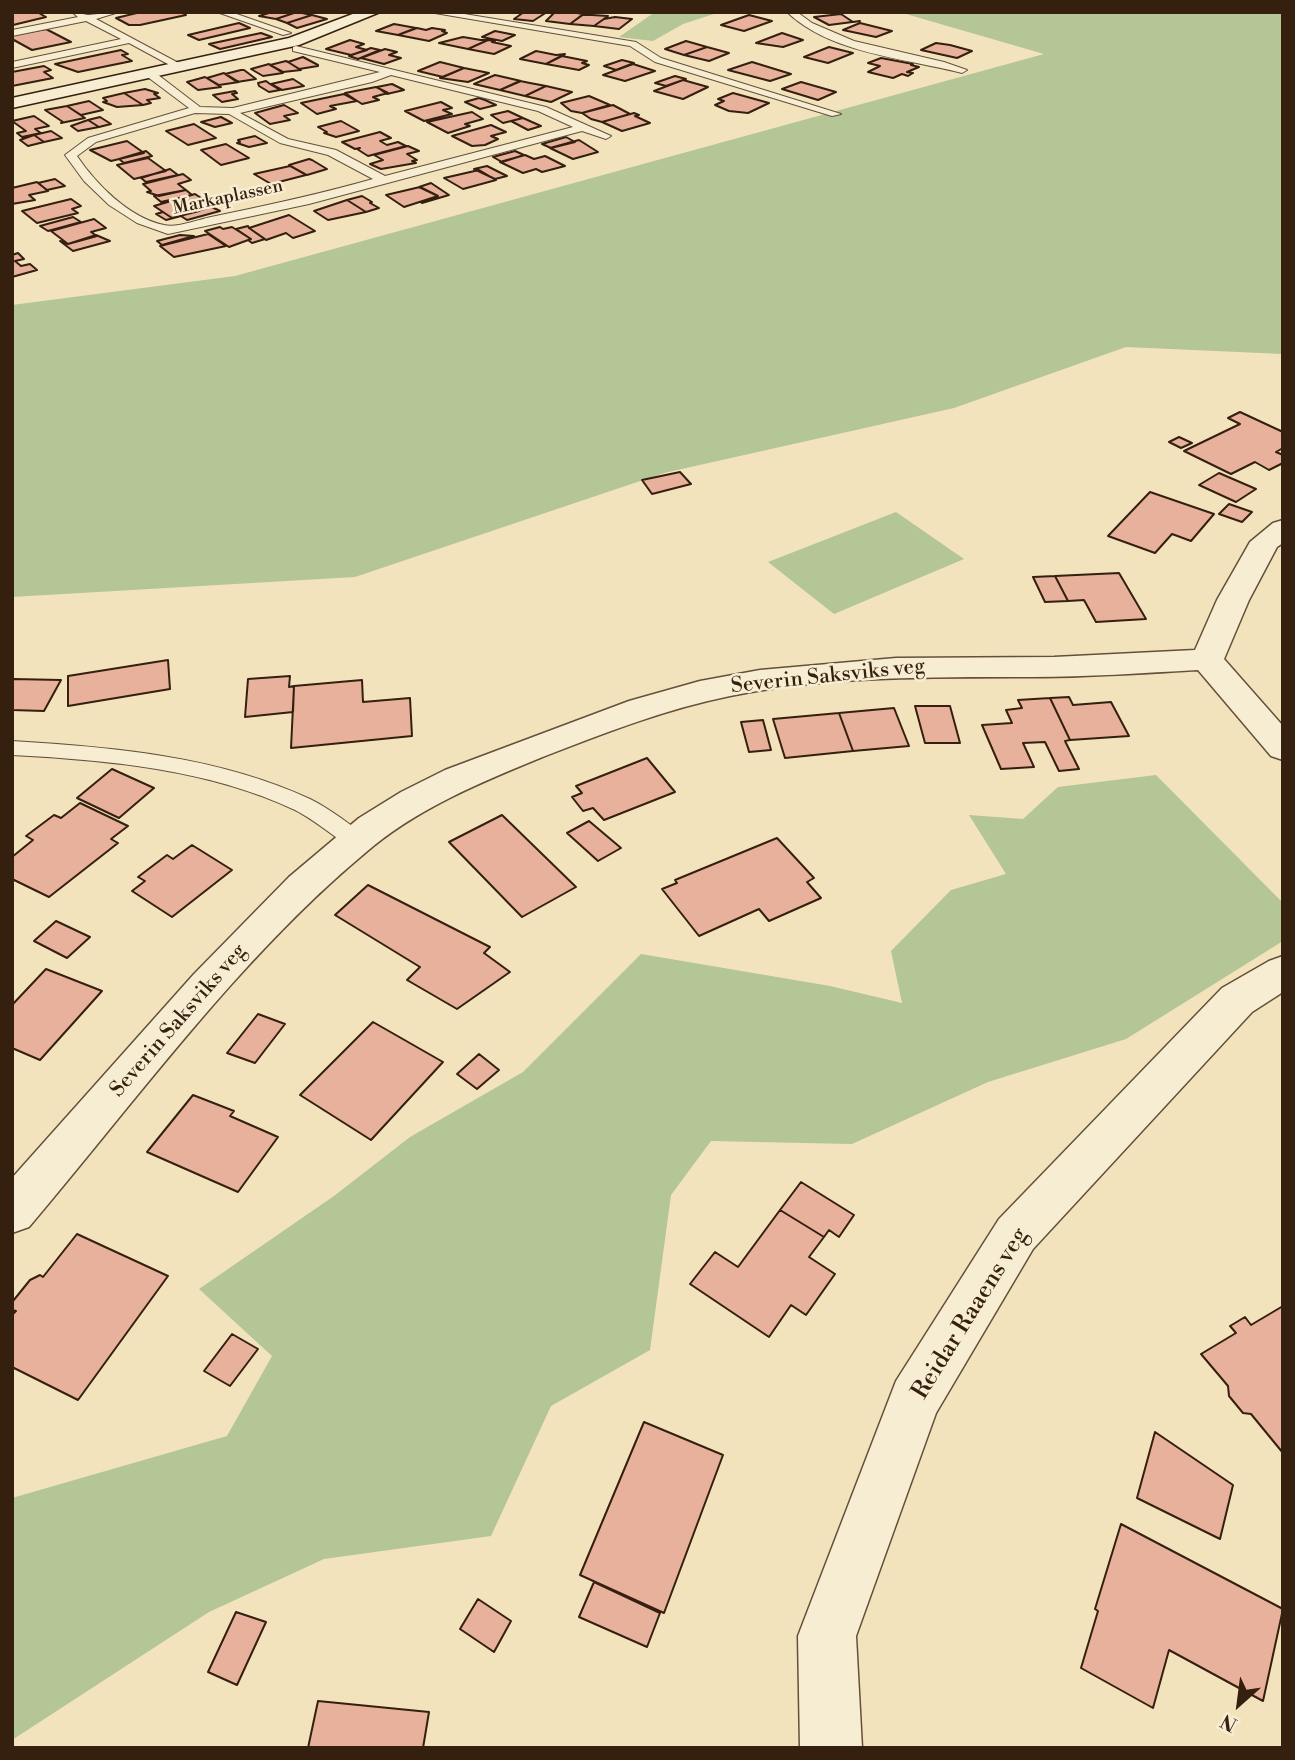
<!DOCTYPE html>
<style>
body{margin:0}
#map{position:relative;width:1295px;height:1760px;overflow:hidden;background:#f2e3bc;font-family:"Libre Bodoni",serif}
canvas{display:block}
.frame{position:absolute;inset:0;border:14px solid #351f0f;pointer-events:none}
.north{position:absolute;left:1204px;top:1669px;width:70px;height:70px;-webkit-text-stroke:5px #f7edd3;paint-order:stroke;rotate:208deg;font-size:19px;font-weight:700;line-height:28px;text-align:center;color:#351f0f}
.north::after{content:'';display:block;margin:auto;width:24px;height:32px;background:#351f0f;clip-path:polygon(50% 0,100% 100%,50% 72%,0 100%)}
</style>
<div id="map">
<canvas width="1295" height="1760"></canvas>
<div class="frame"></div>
<div class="north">N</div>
</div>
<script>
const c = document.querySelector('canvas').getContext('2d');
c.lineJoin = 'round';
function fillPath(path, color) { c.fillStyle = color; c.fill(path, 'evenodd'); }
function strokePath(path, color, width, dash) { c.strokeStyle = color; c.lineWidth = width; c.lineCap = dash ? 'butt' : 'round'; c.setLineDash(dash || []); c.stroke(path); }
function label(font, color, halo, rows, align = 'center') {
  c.font = font + ' "Libre Bodoni",serif'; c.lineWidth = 5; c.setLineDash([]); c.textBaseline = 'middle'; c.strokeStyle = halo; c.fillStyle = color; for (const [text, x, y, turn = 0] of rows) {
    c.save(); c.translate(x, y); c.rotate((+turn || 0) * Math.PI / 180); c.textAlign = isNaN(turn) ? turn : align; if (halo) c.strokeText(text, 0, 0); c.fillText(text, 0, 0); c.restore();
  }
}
const green = new Path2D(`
 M655,12h65l-37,12 -30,17 -34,-4z
 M899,12h384v342l-157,-7 -172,61 -290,65 -309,104 -343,20v-292l223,-29 809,-222z
 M896,512l68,47 -130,55 -66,-52z
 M1156,775l127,128v38l-157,98 -138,43 -136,62 -141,-3 -40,54 -21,155 -99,56 -60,130 -167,23 -115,53 -197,128v-242l215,-62 45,-80 -73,-67 135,-93 76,-59 113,-65 118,-118 189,32 72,17 -11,-52 60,-61 55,-16 -37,-59 54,4 35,-32z`);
const building = new Path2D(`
 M12,12h25l9,5 -33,8z
 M141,12h40l5,3 -46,10h-11l-13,-7z
 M272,12h25l-21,7 -17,-3z
 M297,12l15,3 -25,8 -11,-4z
 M524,12h23l-14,9 -19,-2z
 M569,12l15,2 -14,10 -24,-3 8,-8z
 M841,14l12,8 7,-1 -31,4 -15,-8z
 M312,15l15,4 -30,9 -10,-5z
 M582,15h10l16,1 -14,10 -24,-2z
 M749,15l23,6 -28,10 -23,-6z
 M615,17l17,2 -13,10 -25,-3 10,-7z
 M239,23l11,5 -51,12 -11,-5z
 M860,23l32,8 -16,6 -33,-7z
 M394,24l22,4 -18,7 -22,-4z
 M417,28l9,2 6,-2 13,2 -3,1 5,2 -18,8 -31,-6z
 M46,29l25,13 -39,8 -20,-11v-4z
 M495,31l20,4 -13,6 -20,-4z
 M261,33l11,4 -52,12 -11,-5z
 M782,33l21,7 -20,7 -27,-4z
 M463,37l18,3h7l-20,9 -29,-6z
 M350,40l14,4 -8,3 11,3 -16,5 -25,-6z
 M488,40l7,1 -3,1 19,4 -17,8 -26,-5z
 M686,41l21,6 -23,8 -19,-6z
 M936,43l14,2 22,6 -15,7 -36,-8z
 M707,47l22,6 -20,8 -25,-6z
 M829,47l24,6 -25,10 -24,-6z
 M371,48l9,2 -22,9 -9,-3z
 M385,49l12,3 -8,3 12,3 -17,6 -23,-6z
 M121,50l7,4 -6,1 10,6 -54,11 -23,-8z
 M536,51l20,4 9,-1 -19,10 -26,-5z
 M562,56l25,5 -5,2 7,2 -10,5 -33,-6z
 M303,57l15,8v1l-19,3 -11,-7z
 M881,58l32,6 -2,1 8,2 -12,5 6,1 -5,3 -6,-2 -9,4 -25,-6 12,-6 -12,-3z
 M622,60l12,3 -18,7 -12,-4z
 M286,61l2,1 13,8 -18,2 -13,-7z
 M440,62l24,6 -21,9 -25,-6z
 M752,62l39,12 -21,7 -42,-11z
 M269,64l14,9 -20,3 -12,-7z
 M633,64l22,7 -30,10 -22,-6z
 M44,66l7,4 -7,2 9,6 -41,8v-14z
 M464,68l25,5 -21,9 -28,-4z
 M241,70h3l12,9 -19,3 -12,-8z
 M224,73l15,9 -20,3 -12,-7z
 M495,75l26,6 -21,9 -26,-6z
 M675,76l11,3 -20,7 -11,-3z
 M205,77l16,10 -23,3 -11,-8z
 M293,79l11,7 -22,4 -11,-6z
 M683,80l25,7 -25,12 -29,-8z
 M266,81l4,3 10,6 -11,2 -10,-6 -1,-3z
 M520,81l10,2 16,3 -21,10 -25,-6z
 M801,82l35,10 -18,8 -36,-11z
 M392,84l12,6 -17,4 -10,-7z
 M546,86l26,6 -21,10 -26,-6z
 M376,87l12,6 -15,4 6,3 -17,4 -17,-11z
 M145,89l13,4 -4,1 6,4 -13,2 4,3 -8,2 -19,-12z
 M235,91l2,2 -5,1 6,5 -16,3 -9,-7z
 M124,93l19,12 -26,2 -14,-5 4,-1 -4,-3z
 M733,93l36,10 -21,10 -19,-2 -14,-6 9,-4 -6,-2z
 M344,94l13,7 -27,5 6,3 -19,5 -16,-11z
 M589,96l21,9 -28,8 -11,-2 -10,-8z
 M479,98l6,2 11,5 -16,4 -15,-7z
 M89,101l14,9 -22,5 -14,-9z
 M441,102l11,6 -9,2 9,4 -28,7 -19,-10z
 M284,105l14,8 -14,3 6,4 -20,4 -15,-11z
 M613,105l17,9 -28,8 -11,-3 -9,-6z
 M67,106l18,12 -24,5 2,-1 -18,-12z
 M508,111l15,7 -20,5 -12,-8z
 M472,112l11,7 -18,5 5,2 -22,7 -21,-11z
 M634,113l5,2 -4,1 15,7 -28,8 -20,-9z
 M34,116l15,10 -14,3 6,4 -19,4 -5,-4 9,-2 -14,-10z
 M100,117l11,7 -12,3 -11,-7z
 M221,117l11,6 -17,4 -14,-5z
 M523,118l18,8 -13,4 -17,-9z
 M88,120l11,7 -21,4 -7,-5z
 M341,121l18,10 -23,6 -12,-4 3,-1 -9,-5z
 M194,124l22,14 -28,7 -22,-14z
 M491,125l15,7 -15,4 7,3 -13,6 -13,1 -20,-10z
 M51,131l11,7 -18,4 -10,-7z
 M380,132l11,6 -11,3 7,4 11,-3 8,4 -38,10 -11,-7 3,-1 -5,1 -13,-7z
 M34,135l10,7 -16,4 -8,-6z
 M255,136l12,7 -18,4 -12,-4 3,-1 -2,-2z
 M566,137l9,5 -24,6 -9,-4z
 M579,140l19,12 -25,7 -23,-11z
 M127,141l17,12 -33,8 -21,-11z
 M226,144l23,14 -28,7 -20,-15z
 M408,146l11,5 -12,3 10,6 -5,1 4,2 -35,6 -11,-5 13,-4 -9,-5z
 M146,151l6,5 -28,7 -5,-4z
 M515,151l9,4 -22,7 -9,-5z
 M525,155l9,4 11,-3 20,10 -23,6 -6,-3 -13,4 -23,-11z
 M148,158l18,13 -32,8 -17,-14z
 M309,159l3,1 15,9 -20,6 -18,-10z
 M290,166l16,9 -35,9 -17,-10z
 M487,166l20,10 -12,3 -21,-10z
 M170,169l8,6 -32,7 -5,-4z
 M479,170l17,10 -33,9 -19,-11z
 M183,174l8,6 -13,4 8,6 -27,6 -12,-4 4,-1 -8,-7z
 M55,179l10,7 -18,4 -9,-7z
 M37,182l11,9 -19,4 6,5 -23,4v-16z
 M431,183l18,12 -27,8 -1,-1 17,-6 -19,-9z
 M420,187l18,9 -34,11 -18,-12z
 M186,190l6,5 -31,7 -7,-6z
 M195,194l12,8 -15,4 7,5 -27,7 -18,-12z
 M362,196l10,6 -2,1 9,5 -13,4 -19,-12z
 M71,199l10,7 -9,3 6,4 -41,10 -15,-12z
 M347,200l19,12 -38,8 -14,-9z
 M212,207l8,4 -33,9 -6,-4 -15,4 -10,-6 7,-2 9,6z
 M289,215l26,16 -22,7 -7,-5 -20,7 -17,-12z
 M73,217l8,5 -33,9 -8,-5z
 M94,219l12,9 -15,4 6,4 -29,8 -17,-13z
 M248,226l1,2 16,11 -13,4 -4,-3 3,-1 -15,-10z
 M220,227l3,2 9,-2 19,12 -22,8 -24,-16z
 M208,234l18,12 -52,11 -14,-11z
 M96,235l14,6 -37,10 -13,-10 8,3z
 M180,235l14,1 -32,9 -5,-4z
 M18,253l6,6 -9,2 6,5 9,-2 7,6 -25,7v-22z
 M1240,412l43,20v16l-7,4 7,3v8l-14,7 -14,-8 -24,12 -47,-23 56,-27 -12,-6z
 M1179,437l13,6 -11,5 -12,-6z
 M680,472l11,12 -39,10 -10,-14z
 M1219,473l37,16 -20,13 -37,-17z
 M1150,492l64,22 -23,27 -19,-7 -17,19 -47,-17z
 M1229,504l23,8 -10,10 -23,-8z
 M1119,573l27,46 -50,3 -12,-22 -16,1 -13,-25z
 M1055,576l13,25 -23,1 -12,-25z
 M168,660l2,29 -102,17v-30z
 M290,676l-1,11 5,-1 -1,26 -48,5 3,-38z
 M13,679l48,1 -17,31 -32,-1z
 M362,680l1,22 47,-4 2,38 -121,12 3,-62z
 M1069,697l4,8 38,-3 18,34 -59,4 -20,-42z
 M1050,698l20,42 -5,1 14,28 -20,2 -14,-29 -22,1 11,24 -33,2 -19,-44 30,-2 -6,-13 16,-2 -4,-8z
 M915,706h35l10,37h-35z
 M894,708l15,38 -56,5 -14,-38z
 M839,713l14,38 -68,7 -12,-39z
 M763,720l8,30 -22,2 -8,-30z
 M647,758l28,34 -71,28 -11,-12 -10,3 -11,-14 10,-4 -6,-7z
 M112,769l42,19 -35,30 -42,-20z
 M80,803l48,23 -17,13 7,4 -69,54 -37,-18v-22l21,-17 -7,-4 28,-21 7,3z
 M502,815l74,72 -54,30 -73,-75z
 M589,821l32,27 -23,13 -31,-28z
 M777,838l37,40 -7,4 14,16 -52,23 -10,-12 -60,27 -37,-47 15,-6 -2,-3z
 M192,845l40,25 -60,47 -40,-26 13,-10 -7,-4 29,-22 6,4z
 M368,885l122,62 -6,6 26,19 -53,37 -50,-29 13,-13 -85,-52z
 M56,921l34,16 -23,21 -33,-17z
 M46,969l56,22 -62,69 -28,-12v-43z
 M258,1014l27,10 -30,39 -28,-10z
 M373,1022l70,40 -72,78 -71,-45z
 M479,1054l20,16 -22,19 -20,-15z
 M193,1095l41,16 -4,5 48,21 -40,55 -91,-40z
 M801,1182l53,33 -15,22 -10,-7 -5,7 -44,-27z
 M780,1210l44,27 -15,20 26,17 -29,41 -15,-10 -22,32 -79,-53 25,-32 23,15z
 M77,1234l91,42 -90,124 -66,-33v-52l4,-4 -4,-1 1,-9 17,-21 10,-5 3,2z
 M1283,1306v147l-32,-39 -8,-1 -14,-17 -1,-10 -27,-32 35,-21 -6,-7 15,-9 6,8z
 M232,1334l26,15 -28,37 -26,-15z
 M644,1422l79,33 -59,158 -84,-38z
 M1155,1432l78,53 -13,54 -83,-41z
 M1121,1524l162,85 -20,92 -94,-51 -16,58 -72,-40 17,-57 -3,-2z
 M594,1582l66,31 -13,34 -68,-30z
 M478,1599l33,22 -17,31 -34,-23z
 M236,1612l30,10 -29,63 -29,-13z
 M318,1701l111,11 -6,36h-115z`);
const lane = new Path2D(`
 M72,12l16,3 31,-3 -23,7 90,48 -9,2 -48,-26 -117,25v-6l109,-23 -35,-18 -74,15v-6l66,-13z
 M217,12h14l60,21 -8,2z
 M429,12h23l184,30 25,16 180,56 -9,2 -177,-54 -25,-16z
 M787,12h10l15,11 42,18 90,21 23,8 -5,3c-57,-15 -131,-19 -175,-61z
 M296,46l250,61 65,29 -5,3 -24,-8 -273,73 -141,30 -31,-11 -28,-18 -25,-24 -19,-26 23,-17 101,-30 -44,-33v-4h8l47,36 33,1 147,-36 -87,-21v-4zM391,75l147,36 35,16 -188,49 -49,-26 -48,-11 -48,-26 132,-31zM195,113l34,1 51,29 48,12 45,24c-53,15 -108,27 -162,38 -14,3 -34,11 -47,8 -35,-7 -68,-41 -87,-69l19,-14z
 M12,741c100,6 206,15 298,58 19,9 37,24 54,35l3,6 -3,6 -8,2 -8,-2c-17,-12 -35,-27 -53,-36 -87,-41 -188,-50 -283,-55z`);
const street = new Path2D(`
 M1283,520v23l-6,4 -28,53 -25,59 59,67v34l-12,-4 -73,-86c-55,3 -110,7 -165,7 -101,0 -203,-1 -303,19 -65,13 -128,38 -190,62 -61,25 -124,51 -175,95 -127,106 -229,248 -336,374l-17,6v-55l182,-204 95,-97 70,-59 42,-26 44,-22 184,-69 71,-20 60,-11 136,-12 158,-1 141,-7 22,-50 33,-58 23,-19z
 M1283,956v36l-31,20 -219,237 -97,164 -80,223 6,112h-62l-2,-112 98,-255 103,-162 223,-231 47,-27z`);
const secondary = new Path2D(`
 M358,12h22l-81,33 -287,63v-10l277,-60z`);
const farStreetnames = [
 ["Markaplassen",228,198,-12]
];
const streetNames = [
 ["Severin Saksviks veg",828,677,-6],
 ["Severin Saksviks veg",179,1021,-49]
];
const nearStreetnames = [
 ["Reidar Raaens veg",971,1314,-58]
];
fillPath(green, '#b4c596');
fillPath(building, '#e7b19c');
strokePath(building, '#351f0f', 2);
strokePath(lane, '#64503a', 2);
strokePath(street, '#64503a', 3);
strokePath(secondary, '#351f0f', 3);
fillPath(lane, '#f7edd3');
fillPath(street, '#f7edd3');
fillPath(secondary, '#f7edd3');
label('18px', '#351f0f', '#f7edd3', farStreetnames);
label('21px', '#351f0f', '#f7edd3', streetNames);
label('24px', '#351f0f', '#f7edd3', nearStreetnames);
</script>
